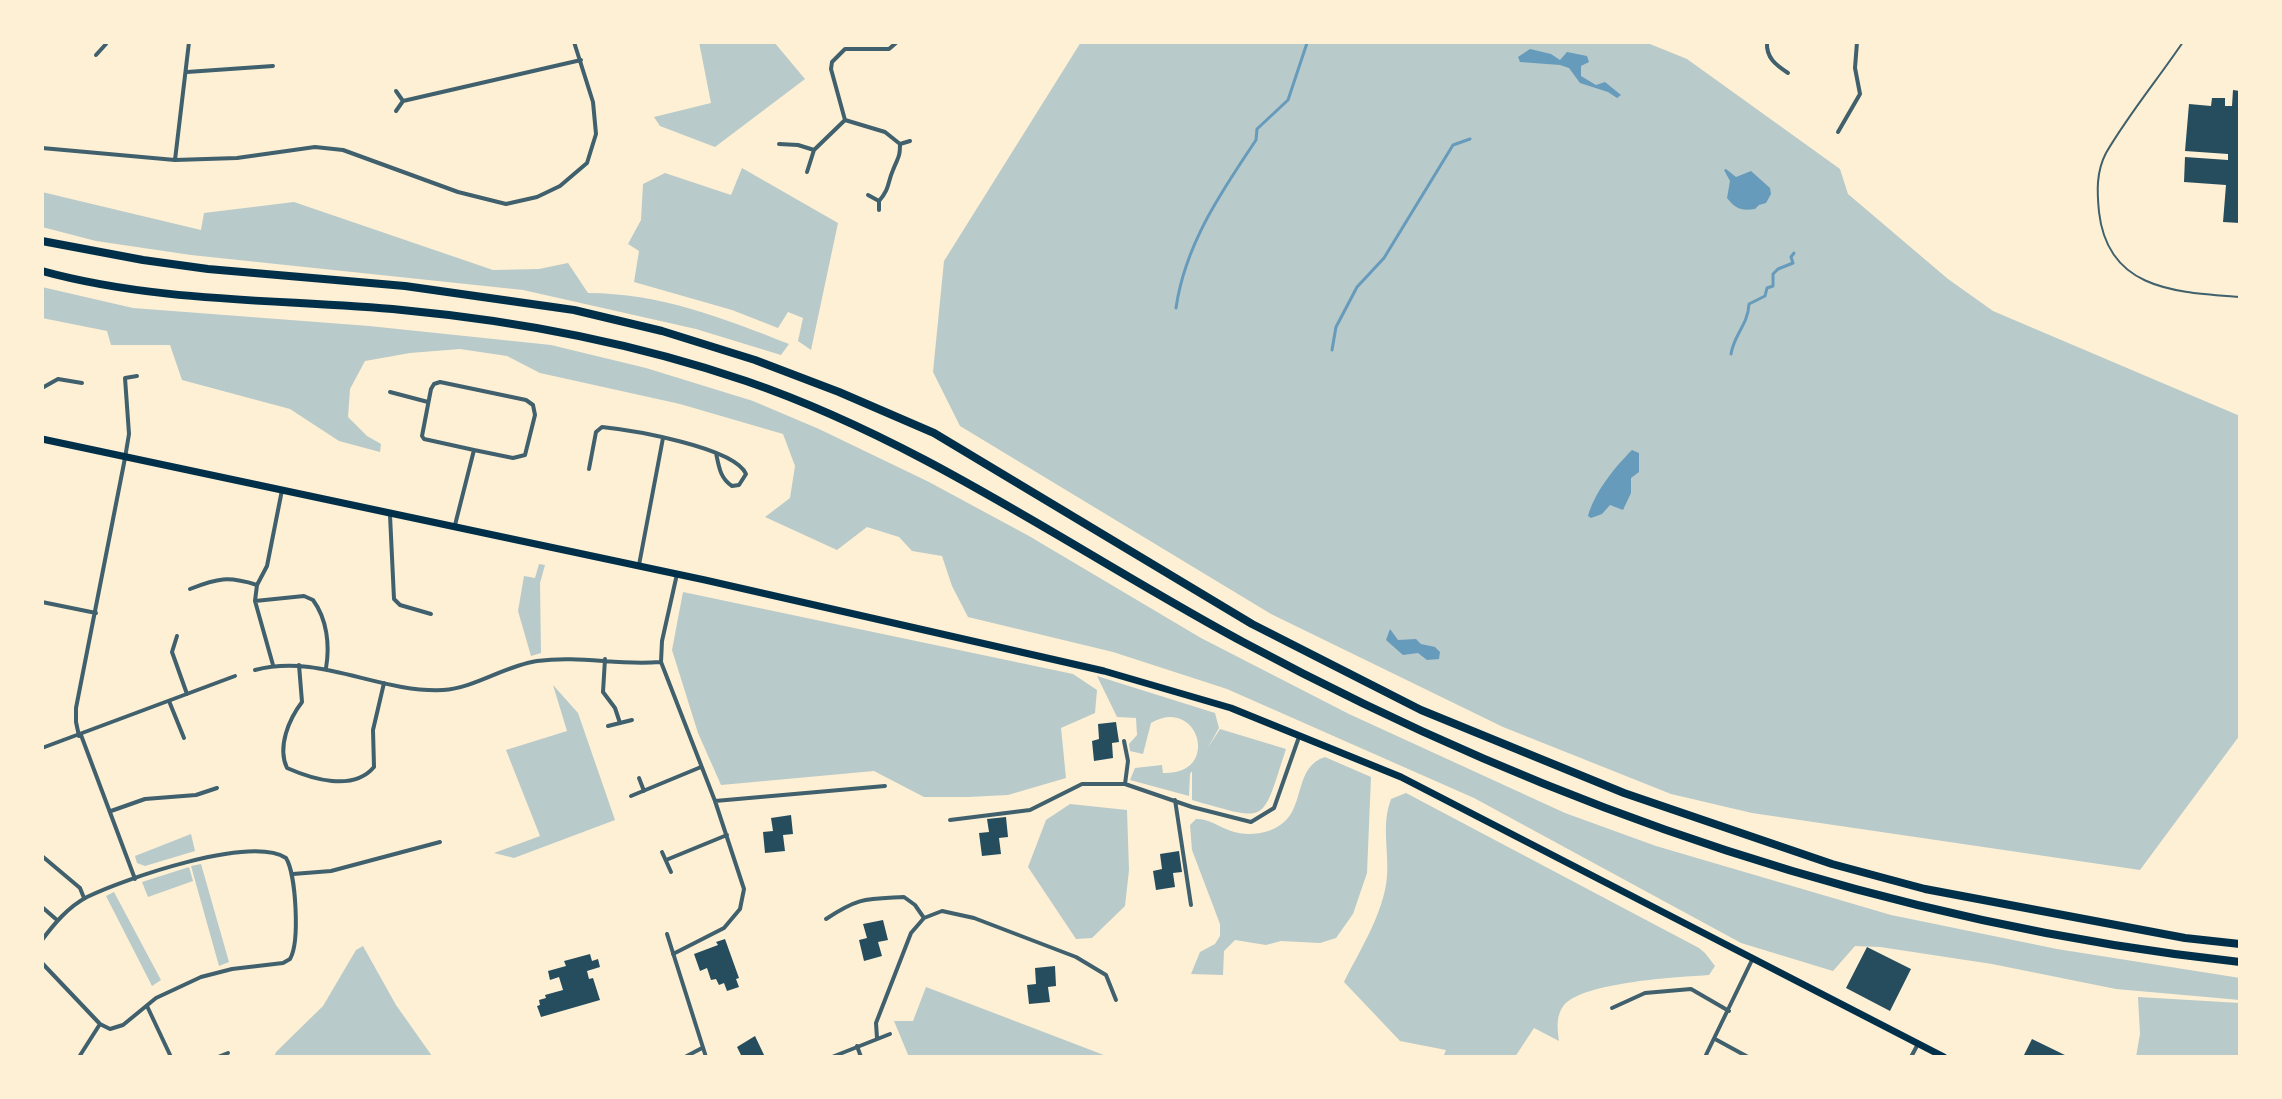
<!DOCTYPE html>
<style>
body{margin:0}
#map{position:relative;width:2282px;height:1099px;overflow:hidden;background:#fdf0d5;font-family:"Exo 2",sans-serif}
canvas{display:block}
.frame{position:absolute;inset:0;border:44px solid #fdf0d5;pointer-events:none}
</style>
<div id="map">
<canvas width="2282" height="1099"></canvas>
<div class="frame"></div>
</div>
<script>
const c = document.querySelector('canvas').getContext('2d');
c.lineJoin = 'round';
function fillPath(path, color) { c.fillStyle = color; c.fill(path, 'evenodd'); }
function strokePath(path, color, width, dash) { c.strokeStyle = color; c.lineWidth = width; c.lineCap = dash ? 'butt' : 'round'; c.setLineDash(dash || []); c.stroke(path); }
const green = new Path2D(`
 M699,42h75l31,37 -90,68 -55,-21 -6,-9 57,-14z
 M1081,42h564l42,17 153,110 8,25 100,85 45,32 247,105v319l-100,135 -388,-57 -81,-19 -168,-67 -232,-113 -311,-188 -27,-54 11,-111z
 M742,168l96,55 -27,127 -13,-9 5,-23 -15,-6 -10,16 -46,-18 -98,-28 5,-31 -11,-7 13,-24 2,-36 22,-11 66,22z
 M42,192l159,38 3,-17 90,-11 199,68 46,-1 29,-6 20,30c71,0 135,25 201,51l-8,11 -85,-26 -173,-39 -332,-35 -95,-14 -54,-14z
 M42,287l91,21 236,18 182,19 95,23 107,33 66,28 110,53 100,54 172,102 148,76 216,99 91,33 235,69 166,34 183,29v22l-124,-11 -124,-25 -112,-17 -25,-1 -22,25 -92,-28 -267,-145 -247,-109 -114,-37 -145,-35 -16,-31 -10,-30 -30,-5 -13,-14 -32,-10 -30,23 -72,-33 25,-19 5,-32 -12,-32 -103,-30 -140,-31 -33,-17 -47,-7 -50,4 -45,8 -15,28 -2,28 19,19 14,8 -1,8 -41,-11 -49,-32 -108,-29 -12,-35h-59l-4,-14 -65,-13z
 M539,564l6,1 -5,18 1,70 -10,3 -13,-45 6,-35 11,2z
 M683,592l390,82 24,16 -2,23 -34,15 5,50 -58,17 -40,2h-44l-50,-26 -153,14 -23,-52 -26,-83z
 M1097,676l118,37 4,15 -12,21 13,-20 66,20c-25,76 -16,73 -94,51v-29l-2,3 -1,22 -59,-16 5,-12 27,-3 1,8c59,3 36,-78 -12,-50l-8,31 -13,-3 -1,-7 8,-9 -1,-17 -19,-1z
 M553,685l25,28 37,107 -101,38 -20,-5 46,-17 -34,-86 61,-19z
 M1325,757l46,20 -4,96 -14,41 -17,24 -16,5 -39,-2 -15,4 -31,-5 -11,11 -1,24 -32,-1 9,-22 15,-8 5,-8v-12l-28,-74 -2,-25 6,-6c14,0 23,8 35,12 17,6 40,3 53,-9 20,-16 11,-56 41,-65z
 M1406,793l293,155 6,5 10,13 -6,9c-31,2 -125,7 -145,30 -8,10 -7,23 -5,36l-25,-13 -19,29h-72l3,-7 -46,-9 -56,-59c15,-30 36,-63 42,-97 5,-29 -6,-57 5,-86z
 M1070,804l57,6 2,60 -4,36 -33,32 -16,1 -48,-72 18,-47z
 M191,834l4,17 -50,15 -8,-3 -2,-7z
 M201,864l28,98 -10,4 -28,-100z
 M189,867l4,14 -45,16 -6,-15z
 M114,892l47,88 -9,6 -46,-90z
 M363,946l33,59 36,51 -158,1 2,-5 47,-46 33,-56z
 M926,987l183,70h-200l-15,-36h19z
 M2138,997l102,6v54h-104l4,-23z`);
const water = new Path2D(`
 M1530,49l21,5 9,6 7,-8 20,4 2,6 -8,4v10l15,9 9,-3 16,13 -4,3 -9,-6 -28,-9 -11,-15 -9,-3 -40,-3 -2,-5z
 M1726,169l10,8 15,-6 19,17 1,6 -5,9 -7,2 -4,4c-14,2 -19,0 -28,-11l3,-17 -6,-11z
 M1632,450l7,3v19l-8,6v15l-8,17 -13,-5 -8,9 -11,4 -3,-2c7,-25 28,-50 44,-66z
 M1390,629l8,11 18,-1 5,5 14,3 5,5 -1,7 -12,1 -9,-7 -15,2 -17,-15z`);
const stream = new Path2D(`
 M1176,308c9,-63 45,-116 80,-168l1,-11 31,-29 19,-57
 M1332,350l4,-23 21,-40 27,-29 69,-113 17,-6
 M1731,354c3,-20 17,-29 18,-50l16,-8 2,-8 6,-2v-12l5,-5 15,-6 -2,-6 3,-4`);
const building = new Path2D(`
 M2233,90l7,1v132l-17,-1 3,-37 -42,-3 1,-25 43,3v-6l-43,-3 4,-47 22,2 1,-8h13v8h7z
 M1116,722l3,20 -7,1 1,15 -19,3 -2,-20 7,-2 -1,-15z
 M791,815l2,19 -10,1 2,16 -20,2 -2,-21 10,-1 -2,-13z
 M1006,817l2,20 -9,1 2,16 -19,2 -3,-23 10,-1 -2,-13z
 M1179,851l3,21 -9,1 2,14 -19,3 -3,-19 9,-2 -2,-15z
 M883,920l5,20 -10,2 4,14 -18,5 -5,-21 8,-2 -4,-14z
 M725,939l14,39 -3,1 3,8 -12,4 -3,-8 -5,2 -3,-6 -5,1 -4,-12 -7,3 -6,-17 24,-9 -2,-3z
 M1867,947l44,22 -21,42 -44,-23z
 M590,954l2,7 6,-2 2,8 -13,4 2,8 4,-1 7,22 -59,17 -4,-11 3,-1 -1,-5 7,-2 -1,-3 18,-5 -4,-13 -9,3 -2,-9 18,-5 -2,-5z
 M1055,966l1,20 -8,1 2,15 -21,2 -2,-19 9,-1 -1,-16z
 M755,1036l10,21h-23l-5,-10z
 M2032,1039l37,18h-46z`);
const service = new Path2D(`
 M2183,42c-25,37 -55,73 -77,111 -10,19 -9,39 -7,59 9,79 78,80 141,85`);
const minor = new Path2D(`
 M1767,42c-1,16 9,23 21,31
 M96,55l10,-11
 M187,72l86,-6
 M396,91l7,10 178,-41
 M396,111l7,-10
 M845,120l40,12 15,12c0,14 -2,13 -7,26 -6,14 -3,18 -14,31
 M1838,132l22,-38 -5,-26 2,-26
 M779,144l19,1 16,5
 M900,144l10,-3
 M42,148l133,12 62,-2 78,-11 28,3 115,42 48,12 31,-7 23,-11 27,-23 9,-29 -3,-32 -19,-60
 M175,160l14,-118
 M807,172l7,-22 31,-30 -14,-51 1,-7 13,-13h44l8,-7
 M868,195l11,6v9
 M42,388l16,-9 24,4
 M390,392l38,10
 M589,469l7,-37 6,-5c29,3 132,20 144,47l-7,11 -7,1c-12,-8 -13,-19 -16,-33
 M390,515l4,84 6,6 31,9
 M455,525l19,-75 -50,-11 -2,-3 9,-47 3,-5 6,-2 86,18 7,5 2,10 -10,40 -12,3 -39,-8
 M639,565l24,-127
 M190,589c28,-11 38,-13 67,-4
 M255,601l49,-5 9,4c14,19 17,45 13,68
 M42,602l54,11
 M177,636l-5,16 15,42
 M605,659l-2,33 12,16 5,15
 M273,665l-18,-64 2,-16 10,-19 15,-76
 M299,665l3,37c-13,17 -25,45 -15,66 25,11 66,24 87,-1l-1,-37 11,-47
 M255,670c65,-17 123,23 188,20 32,-2 61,-24 94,-29 44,-6 81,5 123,1
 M169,701l15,37
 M608,726l24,-6
 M81,735l54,144
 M79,736l-3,-14v-14l49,-250 4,-24 -4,-56 12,-2
 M1124,741l4,20 -3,23
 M42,748l193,-72
 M639,778l5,13
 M631,796l70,-29
 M1175,800l16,105
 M715,801l170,-15
 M111,811l34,-12 51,-4 21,-7
 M950,820l80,-10 52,-26h43l67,23 59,15 23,-14 25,-71
 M662,852l9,20
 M42,856l38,32 4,10
 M666,860l61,-25
 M293,874l38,-3 109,-29
 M42,907l15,13
 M826,919c33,-22 40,-20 78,-22l11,8 9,13
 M667,934l39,123
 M42,940c12,-16 26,-33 45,-43 37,-18 163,-62 199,-39 10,16 14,84 4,101l-7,4 -51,6 -31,8 -45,21 -33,27 -13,4 -10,-5 -58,-61
 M673,954l51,-26 16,-19 4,-20 -29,-88 -54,-139 1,-21 15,-67
 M147,1006l24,51
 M1612,1008l33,-15 46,-4 38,22
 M877,1038l-1,-15 35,-90 13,-15 18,-7 32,7 102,39 30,18 10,25
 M1715,1039l33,18
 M857,1046l4,11
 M79,1057l21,-33
 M218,1057l10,-4
 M685,1057l17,-9
 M832,1057l58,-23
 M1705,1057l48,-99
 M1911,1057l7,-13`);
const primary = new Path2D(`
 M42,439l663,141 399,91 127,37 170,69 543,280`);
const motorway = new Path2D(`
 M42,241l101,19 65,9 197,17 169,24 88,21 93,29 84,32 95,41 318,191 169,86 203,83 208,71 93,25 260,49 55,6
 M42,271c116,32 241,28 360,39 118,11 232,33 344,71 178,61 332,172 497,261 310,167 646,282 997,320`);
fillPath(green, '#b9caca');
fillPath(water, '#669bbc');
strokePath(stream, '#669bbc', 3);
fillPath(building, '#264d5e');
strokePath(service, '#3f606c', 2);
strokePath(minor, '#3f606c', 4);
strokePath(primary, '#003049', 7);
strokePath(motorway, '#003049', 8);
</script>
